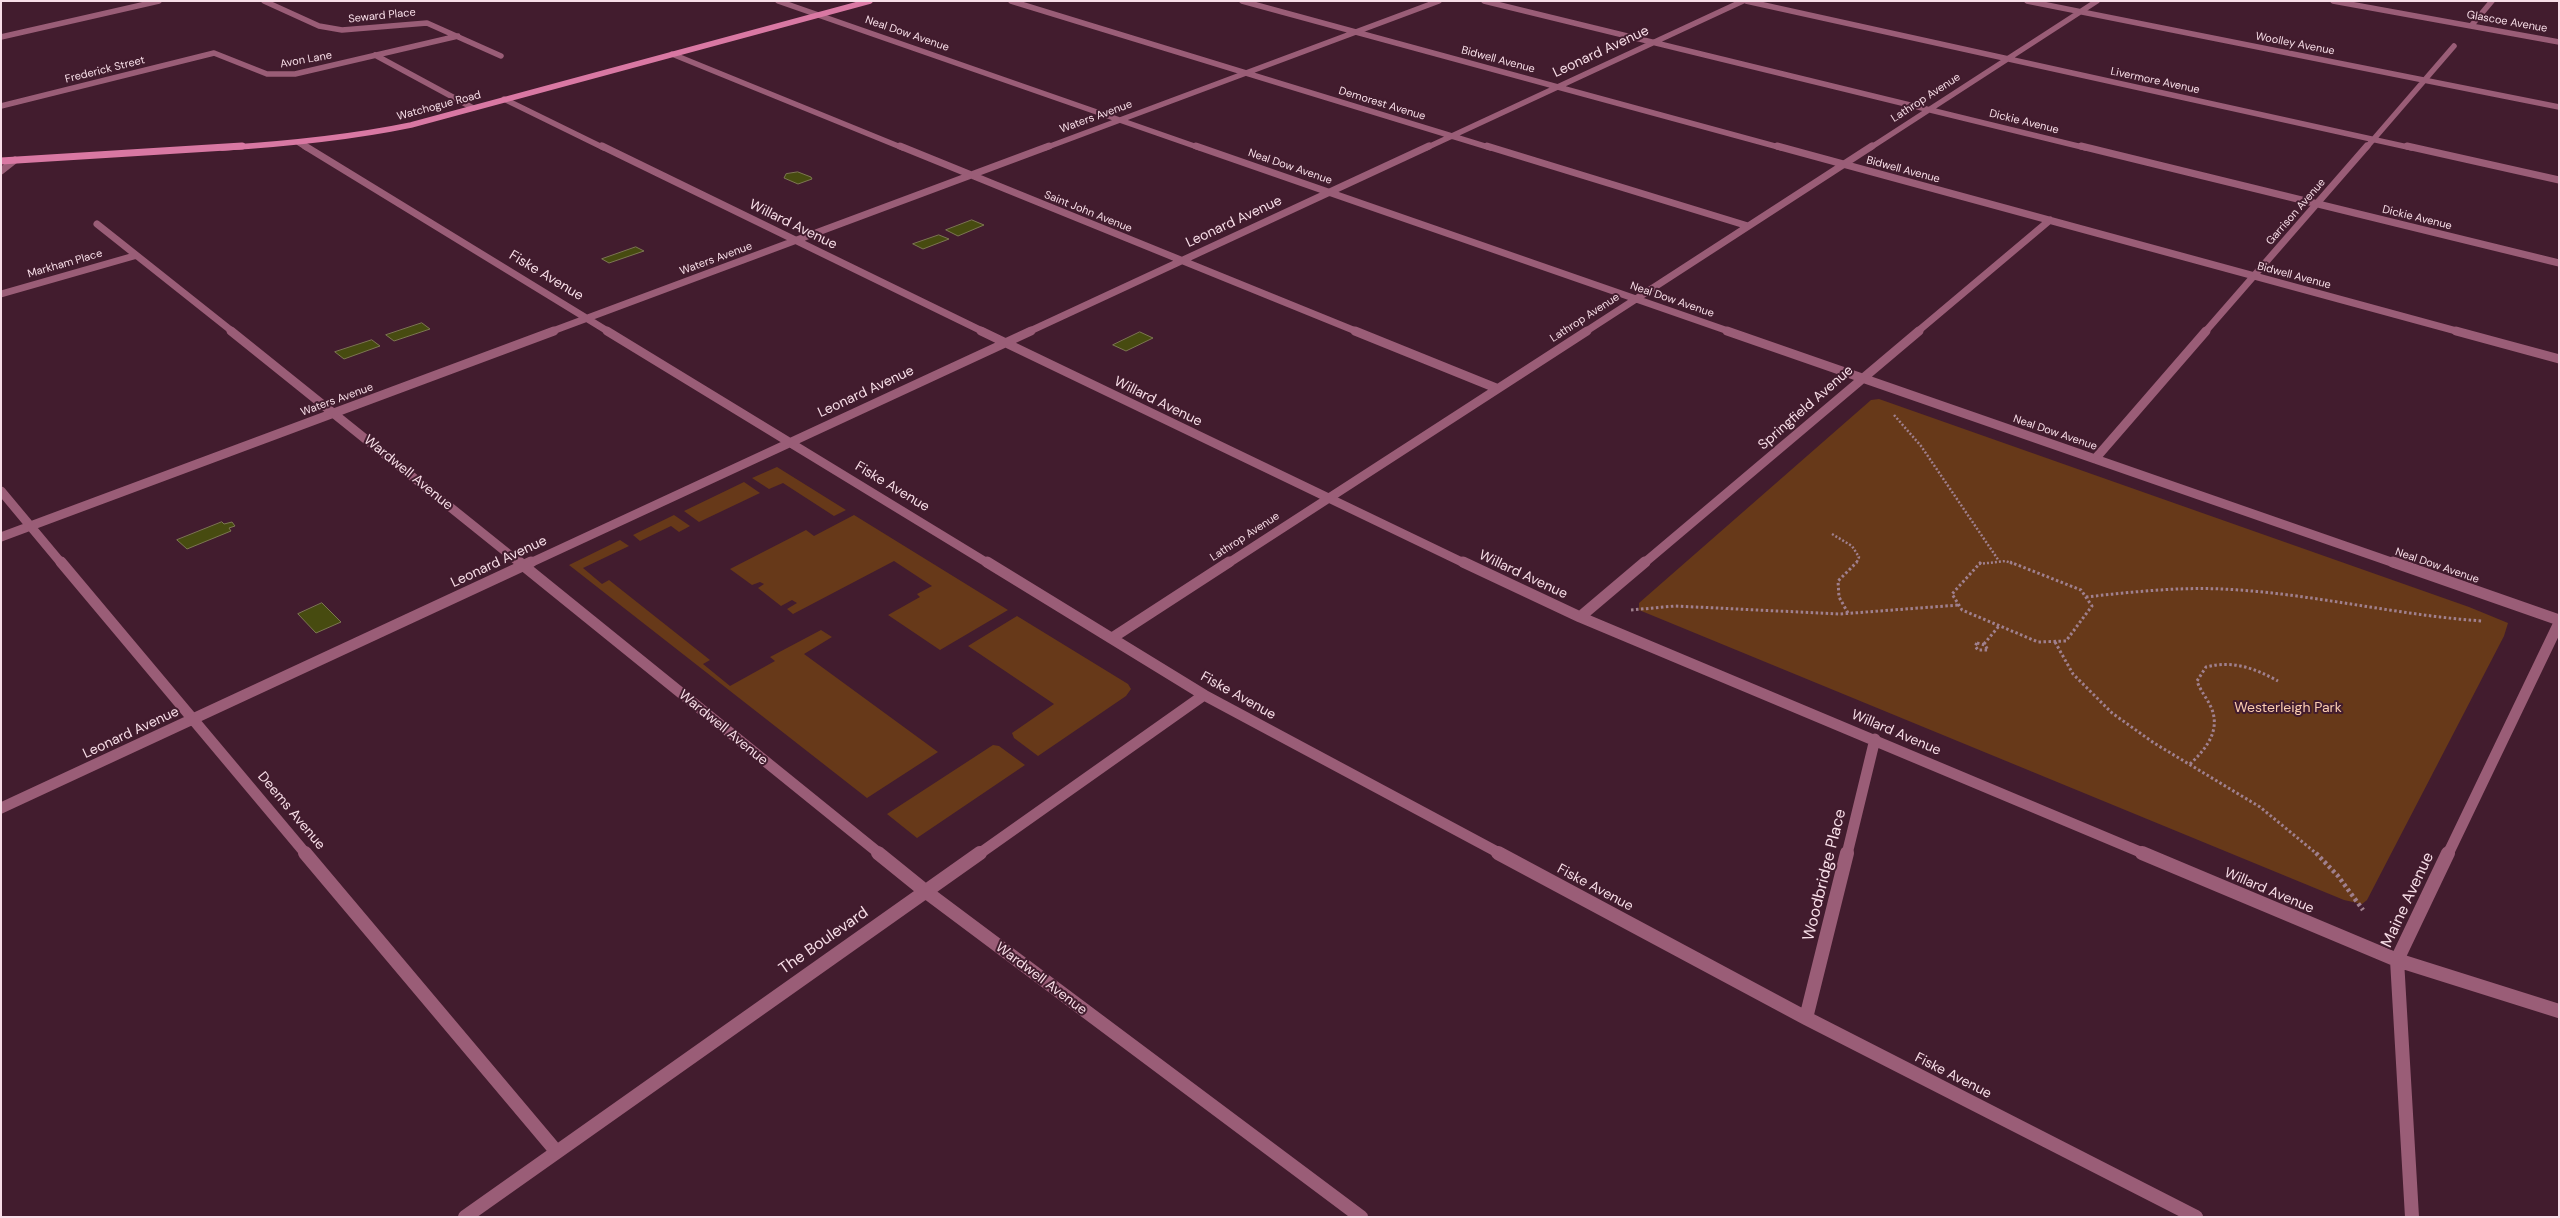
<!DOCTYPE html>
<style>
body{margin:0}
#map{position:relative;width:2560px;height:1218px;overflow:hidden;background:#421c2e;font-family:"DM Sans",sans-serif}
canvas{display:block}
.frame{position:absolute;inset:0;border:2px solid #f8dee8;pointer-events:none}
</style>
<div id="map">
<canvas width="2560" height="1218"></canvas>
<div class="frame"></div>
</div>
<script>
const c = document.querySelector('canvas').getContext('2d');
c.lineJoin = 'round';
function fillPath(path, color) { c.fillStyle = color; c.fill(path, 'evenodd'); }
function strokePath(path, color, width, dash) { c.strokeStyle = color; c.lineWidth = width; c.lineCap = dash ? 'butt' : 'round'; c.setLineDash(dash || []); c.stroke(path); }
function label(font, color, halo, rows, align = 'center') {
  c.font = font + ' "DM Sans",sans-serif'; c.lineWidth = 4; c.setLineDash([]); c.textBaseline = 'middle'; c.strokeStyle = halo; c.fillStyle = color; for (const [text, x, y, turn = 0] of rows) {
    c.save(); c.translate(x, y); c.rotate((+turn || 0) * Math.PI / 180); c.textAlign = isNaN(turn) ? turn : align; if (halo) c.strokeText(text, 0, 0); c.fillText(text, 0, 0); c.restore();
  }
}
const green = new Path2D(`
 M1879,399l590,208 39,16 -4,13 -137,264 -5,4 -18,-4 -705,-290v-7l232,-203z
 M777,467l69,43 -12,6 -51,-33 -14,6 -17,-11z
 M744,482l16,11 -61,29 -15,-11z
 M674,515l16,11 -11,6 -8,-6 -31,15 -7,-6z
 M854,515l154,95 -68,40 -52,-35 32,-18 -3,-3 15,-8 -38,-25 -101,53 -6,-5 10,-6 -5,-3 -11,6 -23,-18 6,-4 -4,-2 -8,3 -22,-16 76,-39 8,6z
 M620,540l9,6 -46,22 19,16 7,-4 101,80 -7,4 27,22 45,-25 -5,-4 51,-27 11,7 -28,17 134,98 -71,46 -298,-233z
 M1017,616l111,68 3,5 -5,7 -88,60 -24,-18 -2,-5 42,-29 -86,-58z
 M993,745l6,1 26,19 -108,73 -30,-24z`);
const water = new Path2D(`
 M798,172l13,5 1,2 -14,5 -14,-6 2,-4z
 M972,220l12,5 -26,11 -12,-6z
 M939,235l10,4 -26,10 -10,-5z
 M636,247l8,4 -35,12 -7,-4z
 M422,323l8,6 -36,12 -8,-6z
 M1140,332l13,6 -27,13 -13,-6z
 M372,340l8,6 -36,13 -9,-7z
 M222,522l2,2 8,-2 3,4 -6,2 2,3 -44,18 -10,-9z
 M322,603l19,19 -25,11 -18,-19z`);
const pathFar2 = new Path2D(`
 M1894,415l27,31 78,115
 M1832,534l20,12 7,11 -3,7
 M1979,564l27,-3 7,3`);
const pathFar1 = new Path2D(`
 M1981,562l-29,32 10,16 76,32 28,-1 26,-35 -11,-16 -71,-28
 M2086,597c45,-5 91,-10 136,-8 88,4 173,26 260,32
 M1631,610l44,-4 165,8 119,-9
 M1848,613l-9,-16 -1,-16 19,-19
 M2055,642l18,32 39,39 42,30 106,64 57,47
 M1977,643l8,2 3,5h-10l-3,-4z
 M1984,644l15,-18
 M2190,764c17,-16 32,-35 20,-59 -4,-8 -10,-15 -13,-24l9,-14c27,-7 48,1 72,14`);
const path = new Path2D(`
 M2316,853l22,23 25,34`);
const streetFar4 = new Path2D(`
 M264,1l55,25 23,4 85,-7 74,33
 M778,1l422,147
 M1011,1l480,147
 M1242,1l540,147
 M1484,1l602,147
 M1746,1l666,147
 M2027,1l532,106
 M2333,1l226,41
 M2471,26l21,-25
 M1,37l158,-36
 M672,54l231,94
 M375,55l98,53
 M504,99l100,49
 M1,106l213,-53 53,21h28l163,-38
 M299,143l8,5
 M1045,148l394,-147
 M1426,148l317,-147
 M1870,148l227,-147
 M2366,148l88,-102`);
const streetFar3 = new Path2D(`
 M305,146l304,186
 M602,146l382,186
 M900,146l458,186
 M1196,146l535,186
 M1487,146l261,80
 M1777,146l683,186
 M2081,146l478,117
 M2407,146l152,34
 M1,171l14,-11
 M97,224l136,108
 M1,294l133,-38
 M550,332l499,-186
 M1028,332l401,-186
 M1585,332l287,-186
 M1917,332l133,-112
 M2205,332l162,-186`);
const streetFar2 = new Path2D(`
 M231,331l290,233
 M607,331l382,233
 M981,331l485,233
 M1355,331l141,57
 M1727,331l670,233
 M2456,331l103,28
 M2095,459l111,-128
 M1,491l61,73
 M1,537l553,-206
 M528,564l503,-233
 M1227,564l360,-233
 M1643,564l276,-233`);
const streetFar1 = new Path2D(`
 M61,562l245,292
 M519,562l361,292
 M987,562l217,133 297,159
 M1463,562l117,55 565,237
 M2393,562l166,58
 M1580,617l65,-55
 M1112,638l117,-76
 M1,808l530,-246
 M979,854l225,-159
 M1847,854l28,-115
 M2448,854l111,-231`);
const street = new Path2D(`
 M305,853l251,298
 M878,853l47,38 436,326
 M1498,853l308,165 390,199
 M2142,853l255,107 162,51
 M1806,1018l41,-165
 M465,1217l515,-364
 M2412,1217l-15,-257 51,-107`);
const secondaryFar1 = new Path2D(`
 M222,148c64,-4 126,-10 189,-23l459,-124`);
const secondary = new Path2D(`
 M1,161l241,-15`);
const farStreetnames = [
 ["Seward Place",382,16,-6],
 ["Glascoe Avenue",2507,22,10],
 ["Neal Dow Avenue",907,34,19],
 ["Woolley Avenue",2295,44,11],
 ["Avon Lane",306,60,-10],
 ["Bidwell Avenue",1498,60,15],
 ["Frederick Street",105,70,-14],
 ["Livermore Avenue",2155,81,12],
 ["Lathrop Avenue",1926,98,-33],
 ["Demorest Avenue",1382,104,17],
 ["Watchogue Road",439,106,-15],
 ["Waters Avenue",1096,117,-20],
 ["Dickie Avenue",2024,122,14],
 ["Neal Dow Avenue",1290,167,19],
 ["Bidwell Avenue",1903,170,15],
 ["Saint John Avenue",1088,212,22],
 ["Garrison Avenue",2296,212,-49],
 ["Dickie Avenue",2417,218,14],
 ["Waters Avenue",716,259,-20],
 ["Markham Place",65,264,-16],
 ["Bidwell Avenue",2294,276,15],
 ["Neal Dow Avenue",1672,300,19],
 ["Lathrop Avenue",1585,318,-33],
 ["Waters Avenue",337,400,-20],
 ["Neal Dow Avenue",2055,433,19],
 ["Lathrop Avenue",1245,537,-33],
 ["Neal Dow Avenue",2437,566,19]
];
const streetNames = [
 ["Leonard Avenue",1601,52,-25],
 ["Leonard Avenue",1234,222,-25],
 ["Willard Avenue",793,225,26],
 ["Fiske Avenue",546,276,31],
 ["Leonard Avenue",866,392,-25],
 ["Willard Avenue",1158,402,26],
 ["Springfield Avenue",1806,408,-41],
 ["Wardwell Avenue",408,473,39],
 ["Fiske Avenue",892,487,31],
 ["Leonard Avenue",499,562,-25],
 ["Willard Avenue",1523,575,25],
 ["Fiske Avenue",1238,696,29],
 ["Wardwell Avenue",723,728,39],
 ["Leonard Avenue",131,733,-25],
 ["Willard Avenue",1896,733,23],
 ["Deems Avenue",291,811,50],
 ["Fiske Avenue",1595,888,28],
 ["Willard Avenue",2269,891,23],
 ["Wardwell Avenue",1041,979,37],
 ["Fiske Avenue",1953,1076,27]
];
const parkNames = [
 ["Westerleigh Park",2288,708]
];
const nearStreetnames = [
 ["Woodbridge Place",1825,875,-76],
 ["Maine Avenue",2408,900,-65],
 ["The Boulevard",824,941,-35]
];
fillPath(green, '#673919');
fillPath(water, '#474b10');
strokePath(water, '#7c7751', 1);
strokePath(pathFar2, '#a0808e', 2.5, [2, 2]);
strokePath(pathFar1, '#a0808e', 3, [2.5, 2.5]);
strokePath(path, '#a0808e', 4.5, [3, 3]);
strokePath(streetFar4, '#9a5d77', 5.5);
strokePath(streetFar3, '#9a5d77', 7);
strokePath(streetFar2, '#9a5d77', 9);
strokePath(streetFar1, '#9a5d77', 11);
strokePath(street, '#9a5d77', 14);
strokePath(secondaryFar1, '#d978a3', 5.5);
strokePath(secondary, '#d978a3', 7);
label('11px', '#f8dee8', '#421c2e', farStreetnames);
label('14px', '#f8dee8', '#421c2e', streetNames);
label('14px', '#fbcdb1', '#421c2e', parkNames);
label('16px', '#f8dee8', '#421c2e', nearStreetnames);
</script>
